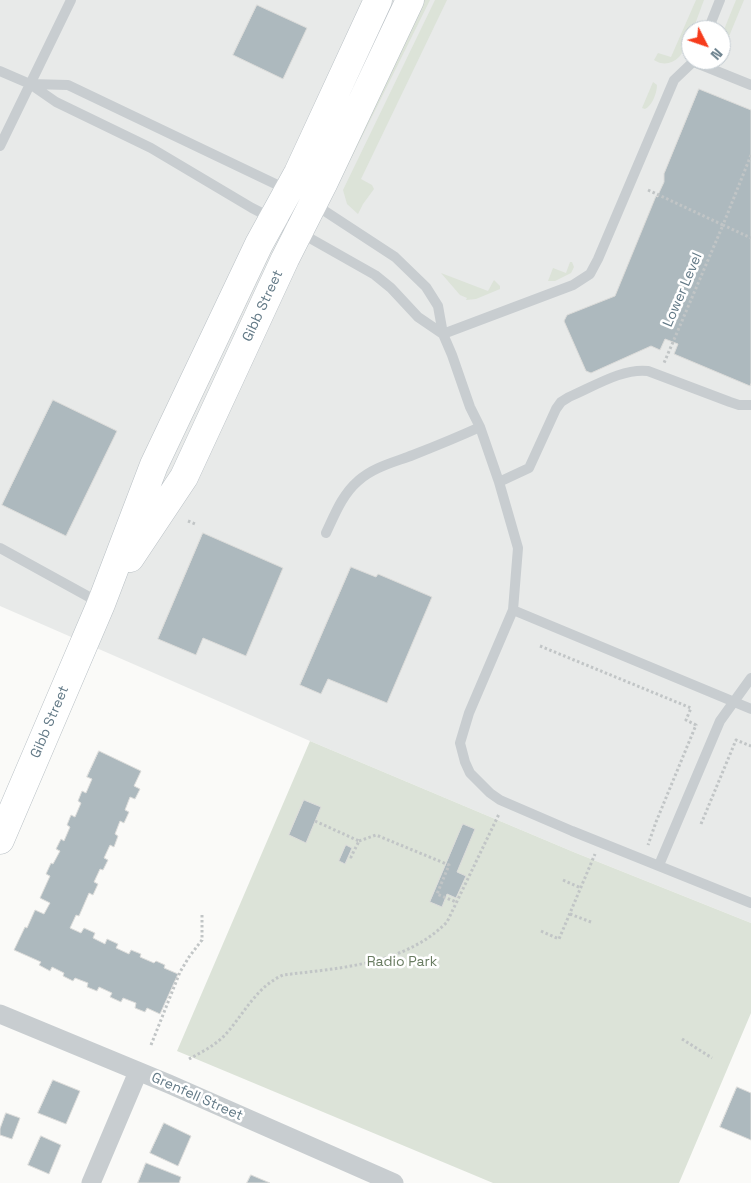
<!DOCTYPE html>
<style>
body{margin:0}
#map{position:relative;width:751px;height:1183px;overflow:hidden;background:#fafaf8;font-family:"Space Grotesk",sans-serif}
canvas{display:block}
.north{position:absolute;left:681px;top:20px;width:50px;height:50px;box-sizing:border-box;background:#fff;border:1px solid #c0c9cf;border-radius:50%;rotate:131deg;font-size:14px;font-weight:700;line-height:20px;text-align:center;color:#627986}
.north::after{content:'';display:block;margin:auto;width:18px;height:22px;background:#f63c1c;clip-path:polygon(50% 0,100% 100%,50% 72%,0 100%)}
</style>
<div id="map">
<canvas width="751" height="1183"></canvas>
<div class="north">N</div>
</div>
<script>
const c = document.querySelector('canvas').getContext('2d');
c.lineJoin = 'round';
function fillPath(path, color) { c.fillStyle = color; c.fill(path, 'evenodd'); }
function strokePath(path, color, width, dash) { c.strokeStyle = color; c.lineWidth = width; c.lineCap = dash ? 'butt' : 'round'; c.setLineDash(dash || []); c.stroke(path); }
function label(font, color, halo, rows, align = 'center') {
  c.font = font + ' "Space Grotesk",sans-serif'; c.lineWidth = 5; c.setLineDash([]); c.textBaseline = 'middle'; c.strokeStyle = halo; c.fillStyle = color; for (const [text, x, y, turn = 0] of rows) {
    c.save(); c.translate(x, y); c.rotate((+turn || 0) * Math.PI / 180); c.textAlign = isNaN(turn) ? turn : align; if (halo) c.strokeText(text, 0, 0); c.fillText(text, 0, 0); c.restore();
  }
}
const built = new Path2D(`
 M0,0h751v923l-175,-70 -266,-112 -310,-135zM691,30h30v30h-30z`);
const green = new Path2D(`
 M421,0h9l-93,187v-5z
 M435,0h12l-86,179 11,6 2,4 -11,15 -5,10 -11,-10 -4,-14z
 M696,0h8c-5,13 -17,49 -25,57 -7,7 -16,9 -25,3l4,-7 13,4z
 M736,0h8l-21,51 -2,-1v-13z
 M653,82l4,3c0,8 -5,21 -12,24l-3,-1z
 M570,262h2l2,5 -3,6 -16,8h-7l5,-13 13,5z
 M441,273l47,18 6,-11 6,6v3l-24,10 -10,1 1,-2 -7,-3z
 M310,741l266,112 175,70v90l-72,170h-186l-316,-132z`);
const building = new Path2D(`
 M257,5l50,23 -24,51 -50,-24z
 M699,89l52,21v273l-1,3 -76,-32 4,-10 -13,-5 -5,11 -9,-4 -60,27 -5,-2 -22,-50 3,-6 48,-19 41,-100 2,1v-2l6,-13v-8z
 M53,400l64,31 -51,105 -64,-31z
 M203,533l80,35 -37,88 -43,-18 -7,17 -38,-16z
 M351,567l25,10 2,-3 54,23 -45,106 -59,-24 -7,15 -21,-9z
 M99,751l42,20 -7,15 6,3 -5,10 -5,-2 -5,13 4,2 -5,11 -4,-2 -5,13 3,2 -4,11 -4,-2 -6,13 4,2 -5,10 -3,-1 -6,13 4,2 -5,11 -4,-2 -10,23 -3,-1 -6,13 11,5 3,-5 11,5 -2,5 12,6 2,-5 11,5 -2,4 13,6 2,-4 10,4 -1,3 14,6 2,-2 9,4 -1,3 14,6 -18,40 -13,-6 -2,4 -10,-4 1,-5 -13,-5 -2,4 -11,-5 2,-4 -13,-6 -2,4 -10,-4 1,-4 -13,-5 -2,3 -10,-5 1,-3 -12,-6 -2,4 -11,-6 2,-3 -27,-12 11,-23 2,1 8,-18 9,4 6,-11 -10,-5 10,-22 -4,-2 5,-11 2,1 7,-13 -4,-2 5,-10 3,2 6,-14 -3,-2 4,-10 4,2 6,-14 -3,-2 4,-10 4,2 6,-14 -5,-2z
 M304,800l17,7 -15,36 -17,-8z
 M463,824l12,5 -18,43 9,4 -10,22 -9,-4 -5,13 -12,-5z
 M346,845l6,3 -7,16 -6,-3z
 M53,1080l27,11 -14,33 -28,-11z
 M737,1087l14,6v47l-31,-13z
 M6,1113l14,5 -8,21 -12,-4v-6z
 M164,1123l27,13 -13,30 -28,-13z
 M41,1136l20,9 -12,29 -21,-9z
 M146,1163l35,14 -2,6h-41z
 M251,1175l19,8h-23z`);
const path = new Path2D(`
 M751,155l-28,70 28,13
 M648,190l75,35 -59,138
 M188,521l7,3
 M540,646l151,62 -5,12 10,5 -40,97 -8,23
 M315,821l44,20 -8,16 -3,-1
 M701,824l35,-84 15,6
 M359,841l17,-6 73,30 -12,29 19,8
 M563,880l18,8
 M570,914l21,8
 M541,931l18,8 36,-85
 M682,1039l30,19
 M151,1045l29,-73 9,-15 13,-17v-27
 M189,1059c11,-6 23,-12 33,-21 21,-21 32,-50 61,-63 56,-7 122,-10 164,-53l52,-108`);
const lane = new Path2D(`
 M708,30l12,-30
 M694,62l57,23
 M0,71l30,13 26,18 95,46 101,60 47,24 76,43 16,13 27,29 25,17
 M30,84l38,1 220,105
 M0,146l71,-146
 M314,204l81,53 31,30 12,19 5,28 9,21 18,52 10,20 19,55 19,66 -5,62 -44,103 -9,30 5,19 5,11 20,20 10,7 72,31 179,72
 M443,334l130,-49 17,-11 8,-15 76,-179 21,-20
 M499,482l30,-14 27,-59 5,-7 8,-5c24,-10 53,-29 79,-26l82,31 9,3h12
 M326,533c9,-19 16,-38 32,-52 15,-14 37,-19 55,-26 23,-9 45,-18 67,-28
 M0,548l100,55
 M513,610l238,99
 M659,865l61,-144 31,-43`);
const street = new Path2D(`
 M0,1014l169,70 225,99
 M91,1183l47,-111`);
const secondary = new Path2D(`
 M130,558l54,-81 101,-218 38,-75 87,-184
 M0,840l101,-236 53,-139 105,-221 39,-71 80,-173`);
const streetNames = [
 ["Lower Level",683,290,-67],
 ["Gibb Street",263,306,-65],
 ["Gibb Street",50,722,-67],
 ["Grenfell Street",197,1097,24]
];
const parkNames = [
 ["Radio Park",402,962]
];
fillPath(built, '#e8eae9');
fillPath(green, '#dce3d8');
fillPath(building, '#adb9be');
strokePath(building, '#dcdcda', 1);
strokePath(secondary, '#b9c0c5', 29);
strokePath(path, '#c1c5c6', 3, [2.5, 2.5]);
strokePath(lane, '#c8cdd0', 10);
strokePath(street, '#c8cdd0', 19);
strokePath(secondary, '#fff', 28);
label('14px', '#627986', '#fff', streetNames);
label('14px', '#697c61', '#fff', parkNames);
</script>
